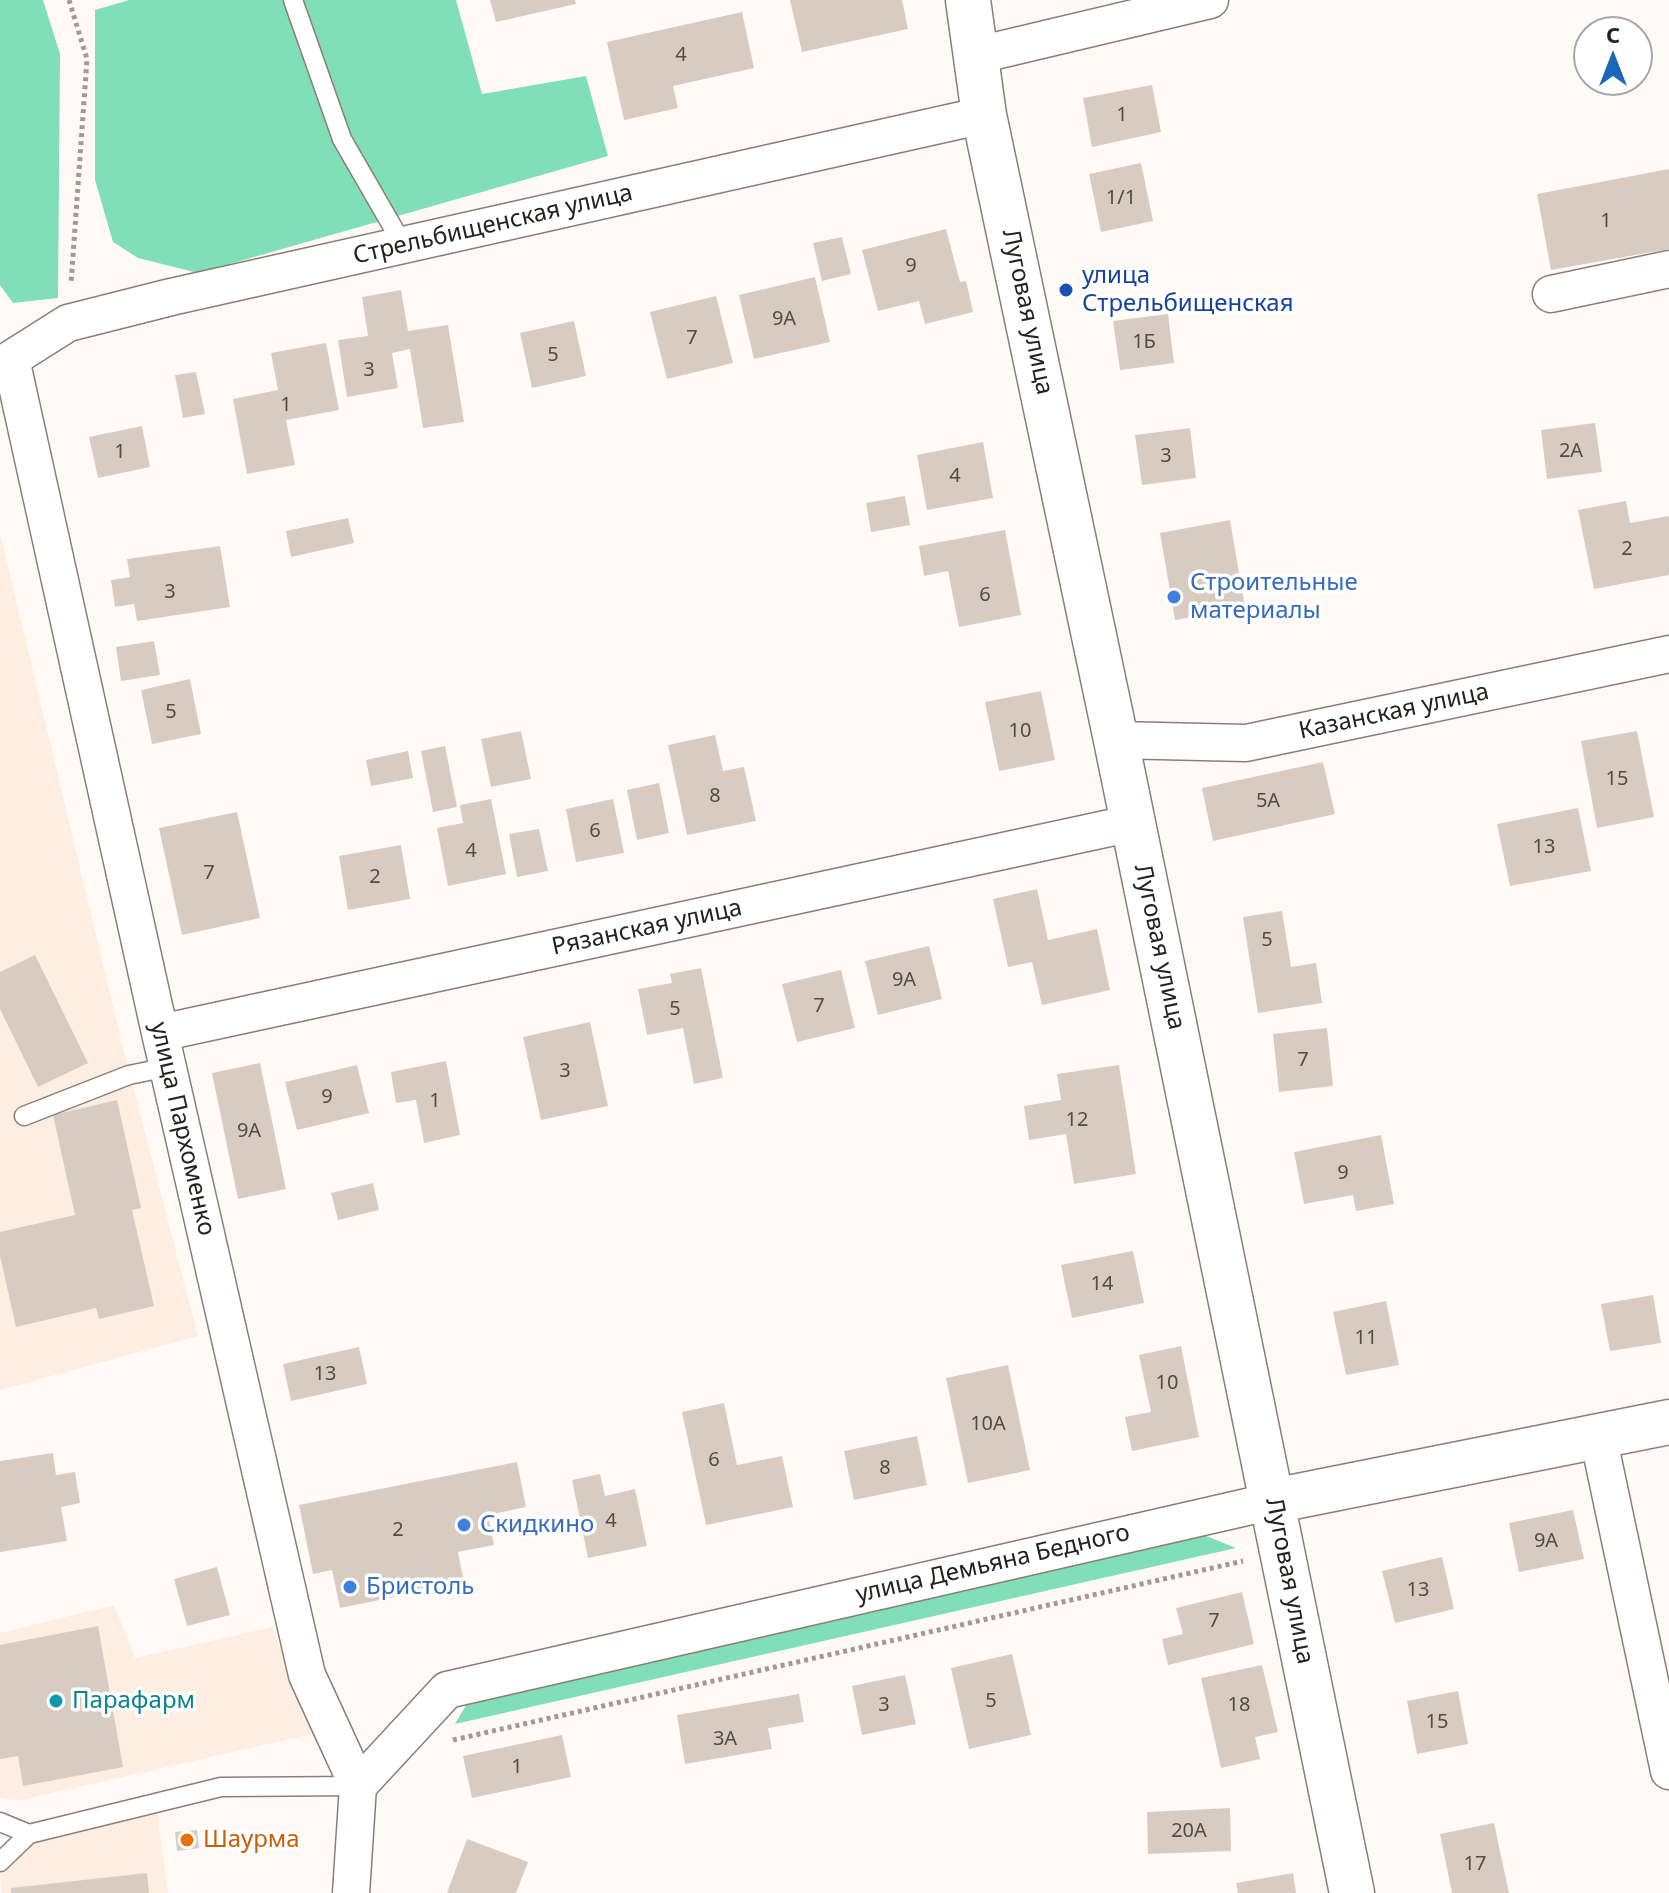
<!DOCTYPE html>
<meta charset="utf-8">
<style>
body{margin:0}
#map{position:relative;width:1669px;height:1893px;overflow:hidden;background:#fffaf6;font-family:"Noto Sans",sans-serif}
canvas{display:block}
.north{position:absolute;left:1573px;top:16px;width:80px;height:80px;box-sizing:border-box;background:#fff;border:2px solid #a8a7a5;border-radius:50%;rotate:0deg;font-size:22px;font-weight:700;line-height:32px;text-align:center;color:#26221e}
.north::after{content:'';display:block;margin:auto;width:28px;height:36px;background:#1c68b8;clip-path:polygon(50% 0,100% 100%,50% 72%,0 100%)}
</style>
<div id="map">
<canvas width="1669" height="1893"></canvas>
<div class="north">С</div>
</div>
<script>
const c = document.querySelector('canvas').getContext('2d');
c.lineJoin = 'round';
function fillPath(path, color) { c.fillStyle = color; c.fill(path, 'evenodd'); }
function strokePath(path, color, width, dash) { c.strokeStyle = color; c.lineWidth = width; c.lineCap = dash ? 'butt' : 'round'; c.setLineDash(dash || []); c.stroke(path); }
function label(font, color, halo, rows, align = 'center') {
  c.font = font + ' "Noto Sans",sans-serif'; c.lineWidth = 7; c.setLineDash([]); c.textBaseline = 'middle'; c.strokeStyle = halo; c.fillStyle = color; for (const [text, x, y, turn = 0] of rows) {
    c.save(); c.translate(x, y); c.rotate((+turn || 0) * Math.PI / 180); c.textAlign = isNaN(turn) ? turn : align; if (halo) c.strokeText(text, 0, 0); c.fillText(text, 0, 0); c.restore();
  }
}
const built = new Path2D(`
 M157,1810l11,83h-167l-1,-23 32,-29z`);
const industrial = new Path2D(`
 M0,533l123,515 75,288 -198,54z
 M114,1605l21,53 138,-31 40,107 -297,67 -16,-4v-164z`);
const green = new Path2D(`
 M0,0h43l17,54 -2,244 -45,5 -13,-18z
 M129,0h327l26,94 104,-18 22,80 -410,117 -60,-15 -25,-16 -18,-62v-170z
 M1199,1533l37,15 -781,176 14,-24z`);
const building = new Path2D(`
 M490,0h85l1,4 -80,18z
 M790,0h112l6,29 -106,23z
 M742,12l12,56 -81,18 5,22 -54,12 -17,-78z
 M1152,85l9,47 -69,15 -9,-49z
 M1141,163l12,58 -52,11 -12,-58z
 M1669,169v80l-118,21 -14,-76z
 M946,229l14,53 6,-1 7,31 -48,12 -6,-23 -41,10 -16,-61z
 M842,237l9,37 -29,7 -9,-38z
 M815,277l15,65 -76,17 -15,-64z
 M401,290l7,41 40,-6 16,97 -41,6 -13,-79 -18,4 6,35 -51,9 -9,-57 30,-4 -6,-39z
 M716,296l17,67 -66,16 -17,-67z
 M1168,314l6,49 -54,7 -7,-49z
 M574,321l12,55 -54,12 -12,-55z
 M326,343l13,67 -53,10 9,45 -48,9 -14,-75 45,-9 -7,-37z
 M196,372l9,42 -22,4 -8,-43z
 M1595,423l7,49 -55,7 -6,-49z
 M142,426l8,41 -52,11 -9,-41z
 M1190,428l6,50 -54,7 -7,-50z
 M983,442l10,56 -66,12 -10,-55z
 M905,496l5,29 -39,7 -5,-29z
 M1626,501l4,22 39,-7v59l-75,14 -16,-79z
 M348,518l6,25 -63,14 -5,-26z
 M1230,520l15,88 -70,12 -15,-87z
 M1005,530l16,85 -62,12 -11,-56 -24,5 -5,-30z
 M220,546l10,61 -93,14 -3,-17 -19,3 -4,-27 19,-3 -3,-18z
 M154,641l6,34 -39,6 -5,-34z
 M190,679l11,55 -49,10 -11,-54z
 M1041,691l14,69 -56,11 -14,-69z
 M521,731l10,48 -40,8 -10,-48z
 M1637,731l17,86 -57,11 -16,-87z
 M715,735l8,36 21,-4 12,54 -69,14 -19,-90z
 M445,746l12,61 -24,5 -12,-61z
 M408,751l5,27 -42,8 -5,-26z
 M1323,762l12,52 -122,27 -11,-53z
 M659,783l10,50 -32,7 -10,-50z
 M491,799l15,75 -58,12 -11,-58 26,-5 -3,-18z
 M613,799l11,54 -48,9 -10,-53z
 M1578,808l13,63 -81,15 -13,-62z
 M237,812l23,106 -78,17 -23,-107z
 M539,829l9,42 -31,6 -8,-43z
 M401,845l9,54 -62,11 -9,-54z
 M1037,889l11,51 49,-11 13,61 -68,15 -10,-43 -24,5 -15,-68z
 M1282,911l9,56 25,-4 6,40 -64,10 -15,-96z
 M929,946l13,53 -64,16 -13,-54z
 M35,955l53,108 -50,24 -38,-78v-37z
 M701,968l22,110 -29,6 -11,-56 -36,7 -9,-46 34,-6 -2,-9z
 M841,970l14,58 -58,14 -15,-58z
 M590,1022l18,84 -67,14 -18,-83z
 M1327,1028l6,58 -54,6 -6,-58z
 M446,1061l14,74 -36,8 -8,-43 -20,3 -5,-31z
 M260,1063l26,126 -48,10 -26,-126z
 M357,1065l12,48 -72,17 -12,-48z
 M1119,1065l17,109 -62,10 -8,-50 -37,6 -5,-34 37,-6 -4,-26z
 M117,1100l24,108 -9,2 22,96 -55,13 -3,-11 -80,19 -16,-71v-24l75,-17 -22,-100z
 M1381,1135l13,69 -38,7 -3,-16 -49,9 -10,-52z
 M373,1183l6,27 -41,10 -7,-27z
 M1133,1251l11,52 -72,15 -11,-53z
 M1653,1295l8,48 -51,8 -9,-47z
 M1386,1301l13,64 -53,10 -13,-63z
 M1181,1346l18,91 -67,14 -7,-34 26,-5 -12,-57z
 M359,1347l8,37 -76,17 -8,-37z
 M1008,1365l22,105 -62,13 -22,-105z
 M724,1403l13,62 45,-9 11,51 -87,18 -24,-113z
 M917,1436l10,49 -73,15 -10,-49z
 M53,1453l3,22 19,-3 5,31 -19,4 6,34 -67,11v-91z
 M517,1462l9,45 -38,8 6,30 -36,7 6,31 -124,25 -8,-38 -19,4 -14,-69z
 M600,1474l5,22 30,-7 12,57 -59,12 -16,-78z
 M1573,1510l11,49 -65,13 -10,-49z
 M1442,1557l12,52 -59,14 -13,-52z
 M217,1567l13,48 -43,11 -13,-47z
 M1242,1592l12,52 -86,21 -6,-26 21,-5 -7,-26z
 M98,1626l25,141 -100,19 -5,-30 -18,3v-114z
 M1012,1654l19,81 -62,14 -18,-81z
 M1262,1665l16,67 -23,5 5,22 -39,9 -20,-90z
 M905,1675l11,49 -54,11 -10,-49z
 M1458,1691l10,53 -51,10 -10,-53z
 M799,1694l5,28 -36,6 4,21 -87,15 -8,-49z
 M562,1735l9,42 -99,21 -9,-42z
 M1230,1808l1,43 -83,3 -1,-42z
 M1494,1823l15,70h-57l-12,-59z
 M197,1830l2,18 -22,3 -2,-19z
 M467,1839l61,23 -12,31h-69z
 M147,1873l2,20h-138v-5z
 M1293,1873l3,20h-58l-2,-10z`);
const path = new Path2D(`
 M69,0l18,59 -16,225
 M453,1740l790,-179`);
const lane = new Path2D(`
 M293,0l49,139 61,106
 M24,1116l105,-41 39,-8
 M0,1822l29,12 192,-47 137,-1
 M0,1862l29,-28`);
const street = new Path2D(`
 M974,56l236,-56
 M1551,294l118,-25
 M1116,740l130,3 423,-89
 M160,1033l973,-210
 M1598,1436l71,335
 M358,1786l89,-96 826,-189
 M351,1893l7,-107 -51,-111 -147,-642 -149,-674 57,-36 103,-26 813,-182`);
const secondary = new Path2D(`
 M968,0l16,115 132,625 236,1153
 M1273,1501l396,-79`);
const markers = [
 [1066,290,8,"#1a4fb4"],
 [1174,597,8,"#3f7fe0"],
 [464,1525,8,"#3f7fe0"],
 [350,1587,8,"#3f7fe0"],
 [56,1701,8,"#0f9aa8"],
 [187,1840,8,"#e8710a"]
];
const numberNames = [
 ["4",681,55],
 ["1",1122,115],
 ["1/1",1121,198],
 ["1",1606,221],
 ["9",911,266],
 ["9А",784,319],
 ["7",692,338],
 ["1Б",1144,342],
 ["5",553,355],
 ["3",369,370],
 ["1",286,405],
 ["2А",1571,451],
 ["1",120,452],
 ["3",1166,456],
 ["4",955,476],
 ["2",1627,549],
 ["3",170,592],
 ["6",985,595],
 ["5",171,712],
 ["10",1020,731],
 ["15",1617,779],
 ["8",715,796],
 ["5А",1268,801],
 ["6",595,831],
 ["13",1544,847],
 ["4",471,851],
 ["7",209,873],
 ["2",375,877],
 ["5",1267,940],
 ["9А",904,980],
 ["7",819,1006],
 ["5",675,1009],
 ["7",1303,1060],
 ["3",565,1071],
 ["9",327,1097],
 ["1",435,1101],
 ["12",1077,1120],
 ["9А",249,1131],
 ["9",1343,1173],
 ["14",1102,1284],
 ["11",1366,1338],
 ["13",325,1374],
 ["10",1167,1383],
 ["10А",988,1424],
 ["6",714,1460],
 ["8",885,1468],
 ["4",611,1521],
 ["2",398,1530],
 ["9А",1546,1541],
 ["13",1418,1590],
 ["7",1214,1621],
 ["5",991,1701],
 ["3",884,1705],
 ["18",1239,1705],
 ["15",1437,1722],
 ["3А",725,1739],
 ["1",517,1767],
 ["20А",1189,1831],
 ["17",1475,1864]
];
const streetNames = [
 ["Стрельбищенская улица",493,225,-13],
 ["Луговая улица",1027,312,78],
 ["Казанская улица",1394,712,-12],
 ["Рязанская улица",647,928,-12],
 ["Луговая улица",1159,947,78],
 ["улица Пархоменко",182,1129,77],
 ["улица Демьяна Бедного",993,1564,-13],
 ["Луговая улица",1289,1581,79]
];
const transitNames = [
 ["улица",1082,276],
 ["Стрельбищенская",1082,304]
];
const shopNames = [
 ["Строительные",1190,583],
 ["материалы",1190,611],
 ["Скидкино",480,1525],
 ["Бристоль",366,1587]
];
const cultureNames = [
 ["Парафарм",72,1701]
];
const foodNames = [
 ["Шаурма",203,1840]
];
fillPath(built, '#fdeee1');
fillPath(industrial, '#feeee1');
fillPath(green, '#81dfb7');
fillPath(building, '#d8ccc2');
strokePath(lane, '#8a7f76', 21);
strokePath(street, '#8a7f76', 39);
strokePath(secondary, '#8a7f76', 47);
strokePath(path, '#9f9a96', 5, [4, 4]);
strokePath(lane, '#fff', 18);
strokePath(street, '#fff', 36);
strokePath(secondary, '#fff', 44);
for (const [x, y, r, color] of markers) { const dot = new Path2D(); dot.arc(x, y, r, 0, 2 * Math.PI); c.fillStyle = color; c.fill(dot); strokePath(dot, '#fff', 3); }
label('20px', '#524c47', null, numberNames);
label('24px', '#26221e', '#fff', streetNames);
label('24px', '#164399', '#fff', transitNames, 'left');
label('24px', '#366cbe', '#fff', shopNames, 'left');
label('24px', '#0d838f', '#fff', cultureNames, 'left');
label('24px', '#c56008', '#fff', foodNames, 'left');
</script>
